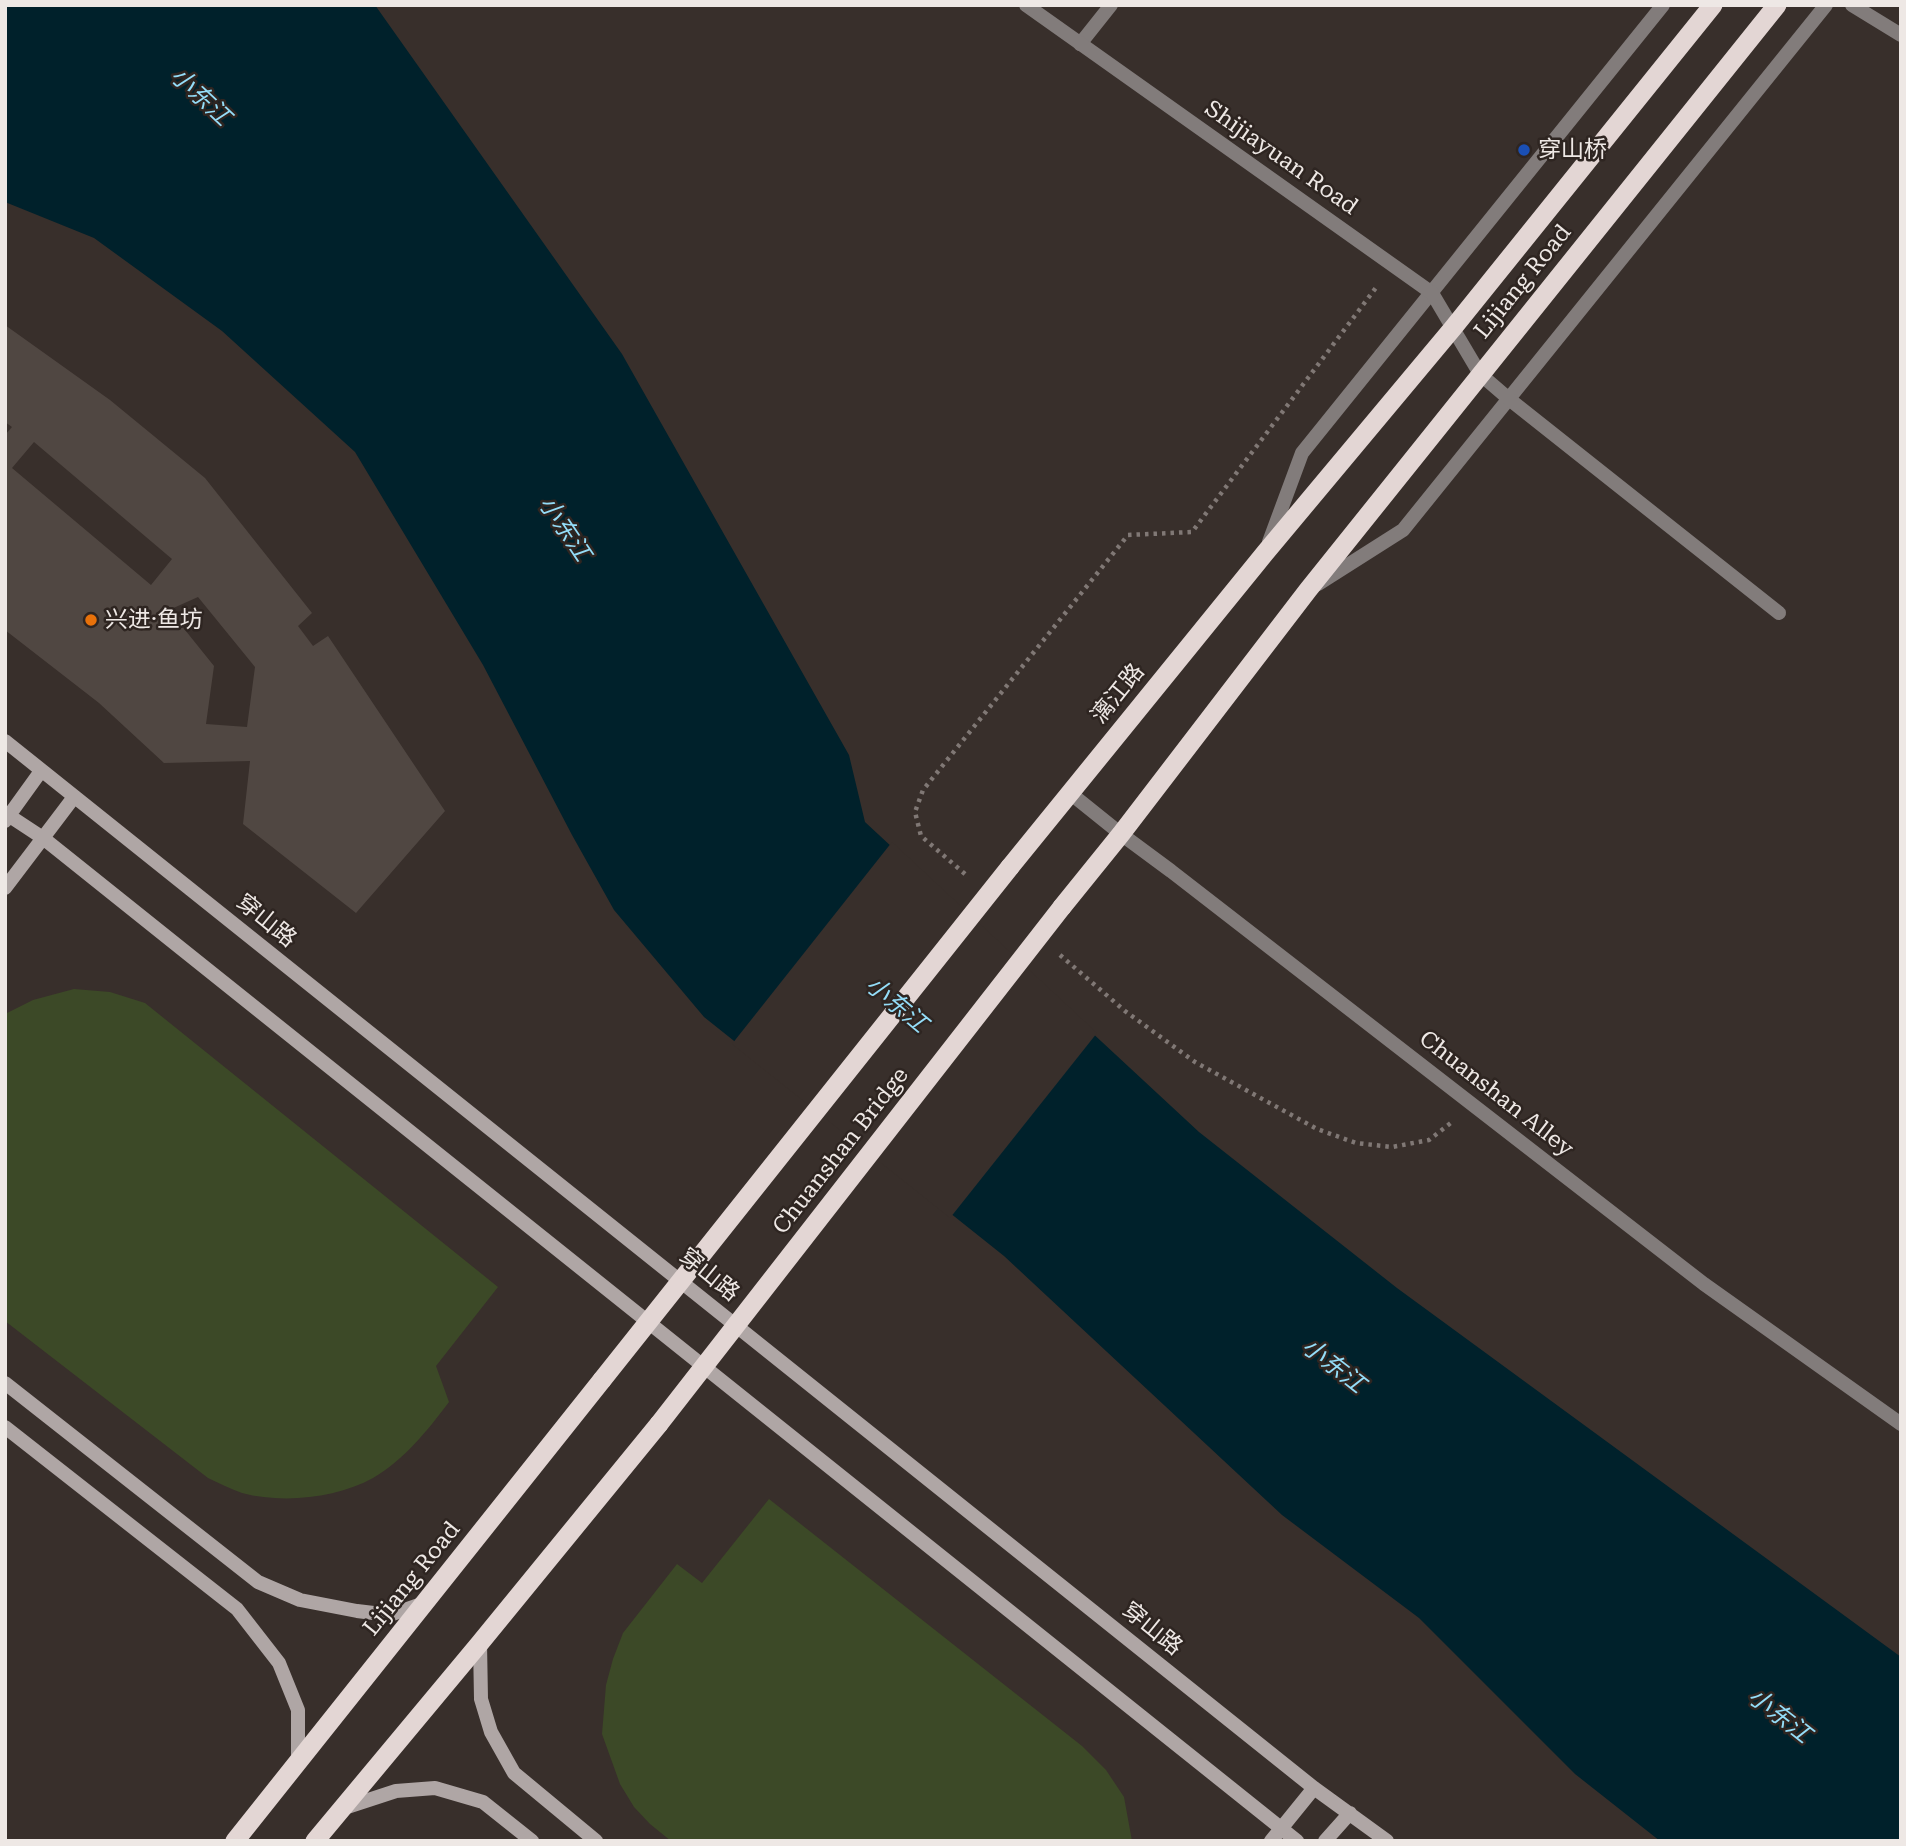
<!DOCTYPE html>
<meta charset="utf-8">
<style>
body{margin:0}
#map{position:relative;width:1906px;height:1846px;overflow:hidden;background:#382f2b;font-family:"Roboto Serif",serif}
canvas{display:block}
.frame{position:absolute;inset:0;border:7px solid #eee8e5;pointer-events:none}
</style>
<div id="map">
<canvas width="1906" height="1846"></canvas>
<div class="frame"></div>
</div>
<script>
const c = document.querySelector('canvas').getContext('2d');
c.lineJoin = 'round';
function fillPath(path, color) { c.fillStyle = color; c.fill(path, 'evenodd'); }
function strokePath(path, color, width, dash) { c.strokeStyle = color; c.lineWidth = width; c.lineCap = dash ? 'butt' : 'round'; c.setLineDash(dash || []); c.stroke(path); }
function label(font, color, halo, rows, align = 'center') {
  c.font = font + ' "Roboto Serif","Noto Sans SC",serif'; c.lineWidth = 5; c.setLineDash([]); c.textBaseline = 'middle'; c.strokeStyle = halo; c.fillStyle = color; for (const [text, x, y, turn = 0] of rows) {
    c.save(); c.translate(x, y); c.rotate((+turn || 0) * Math.PI / 180); c.textAlign = isNaN(turn) ? turn : align; if (halo) c.strokeText(text, 0, 0); c.fillText(text, 0, 0); c.restore();
  }
}
const green = new Path2D(`
 M74,989l36,3 35,11 353,284 -62,79 13,36c-21,28 -45,58 -76,76 -36,20 -90,26 -131,15 -11,-4 -23,-10 -34,-15l-203,-157v-307l28,-14z
 M769,1499l313,247 24,24 18,27 8,44h-461l-21,-17 -16,-17 -14,-23 -18,-50 4,-49 7,-26 10,-26 54,-69 25,19z`);
const water = new Path2D(`
 M5,5h370l247,349 227,401 16,67 334,310 198,156 504,369v184h-241l-85,-67 -156,-156 -137,-103 -278,-259 -300,-239 -90,-107 -42,-75 -89,-170 -128,-213 -133,-121 -128,-93 -89,-36z`);
const pier = new Path2D(`
 M892,842l205,191 -147,185 -218,-174z`);
const building = new Path2D(`
 M5,325l105,75 95,78 107,135 -14,13 15,20 15,-10 117,175 -89,102 -113,-89 7,-63 -86,2 -65,-60 -94,-73v-195l7,-8 -7,-5zM34,442l138,117 -21,26 -139,-117zM198,597l57,70 -8,60 -41,-3 8,-58 -45,-56z`);
const path = new Path2D(`
 M965,874l-44,-38 -6,-24 8,-22 205,-255 64,-3 186,-247
 M1060,955l65,56 70,51 122,67 39,14 36,4 37,-7 23,-18`);
const service = new Path2D(`
 M1852,5l49,30
 M1080,44l31,-39
 M1269,542l33,-89 361,-448
 M1318,584l85,-54 423,-525`);
const minor = new Path2D(`
 M1480,374l29,25 270,214`);
const tertiary = new Path2D(`
 M1026,5l406,288 48,81
 M1070,793l51,41 50,37 533,413 197,140`);
const secondary = new Path2D(`
 M5,741l1309,1047 73,53
 M5,813l38,25 1254,1003
 M5,821l36,-50
 M5,888l69,-91
 M5,1383l253,199 42,18 57,11 33,4 34,-12
 M5,1427l232,182 42,54 19,47v50
 M480,1643l1,56 10,33 23,41 82,68
 M344,1808l52,-17 39,-3 48,14 49,39
 M1271,1841l43,-53
 M1325,1841l25,-28`);
const trunk = new Path2D(`
 M1010,867l255,-314 188,-225 260,-323
 M1062,907l59,-73 187,-244 469,-585
 M235,1841l367,-461
 M315,1841l165,-198 179,-219`);
const trunkBridge = new Path2D(`
 M602,1380l408,-513
 M659,1424l403,-517`);
const markers = [
 [1524,150,7,"#1a4fb4"],
 [91,620,7,"#e8710a"]
];
const poiNames = [
 ["穿山桥",1538,150],
 ["兴进·鱼坊",105,620]
];
const streetNames = [
 ["Shijiayuan Road",1281,158,35],
 ["Lijiang Road",1523,282,-51],
 ["漓江路",1118,694,-51],
 ["穿山路",266,921,39],
 ["Chuanshan Alley",1496,1094,38],
 ["Chuanshan Bridge",841,1151,-52],
 ["穿山路",709,1275,39],
 ["Lijiang Road",412,1579,-51],
 ["穿山路",1152,1629,39]
];
const waterNames = [
 ["小东江",200,97,43],
 ["小东江",564,529,56],
 ["小东江",896,1005,40],
 ["小东江",1333,1366,38],
 ["小东江",1779,1716,38]
];
fillPath(green, '#3c4927');
fillPath(water, '#00212b');
fillPath(pier, '#382f2b');
fillPath(building, '#504742');
strokePath(path, '#807875', 4.5, [3.5, 5]);
strokePath(service, '#827c7b', 14);
strokePath(minor, '#827c7b', 14);
strokePath(tertiary, '#827c7b', 14);
strokePath(secondary, '#afa6a5', 14);
strokePath(trunk, '#e3d6d4', 19);
strokePath(trunkBridge, '#e3d6d4', 19);
for (const [x, y, r, color] of markers) { const dot = new Path2D(); dot.arc(x, y, r, 0, 2 * Math.PI); c.fillStyle = color; c.fill(dot); strokePath(dot, '#2e2521', 2.5); }
label('23px', '#eee8e5', '#2e2521', poiNames, 'left');
label('23px', '#eee8e5', '#2e2521', streetNames);
label('italic 24px', '#94ddf8', '#2e2521', waterNames);
</script>
